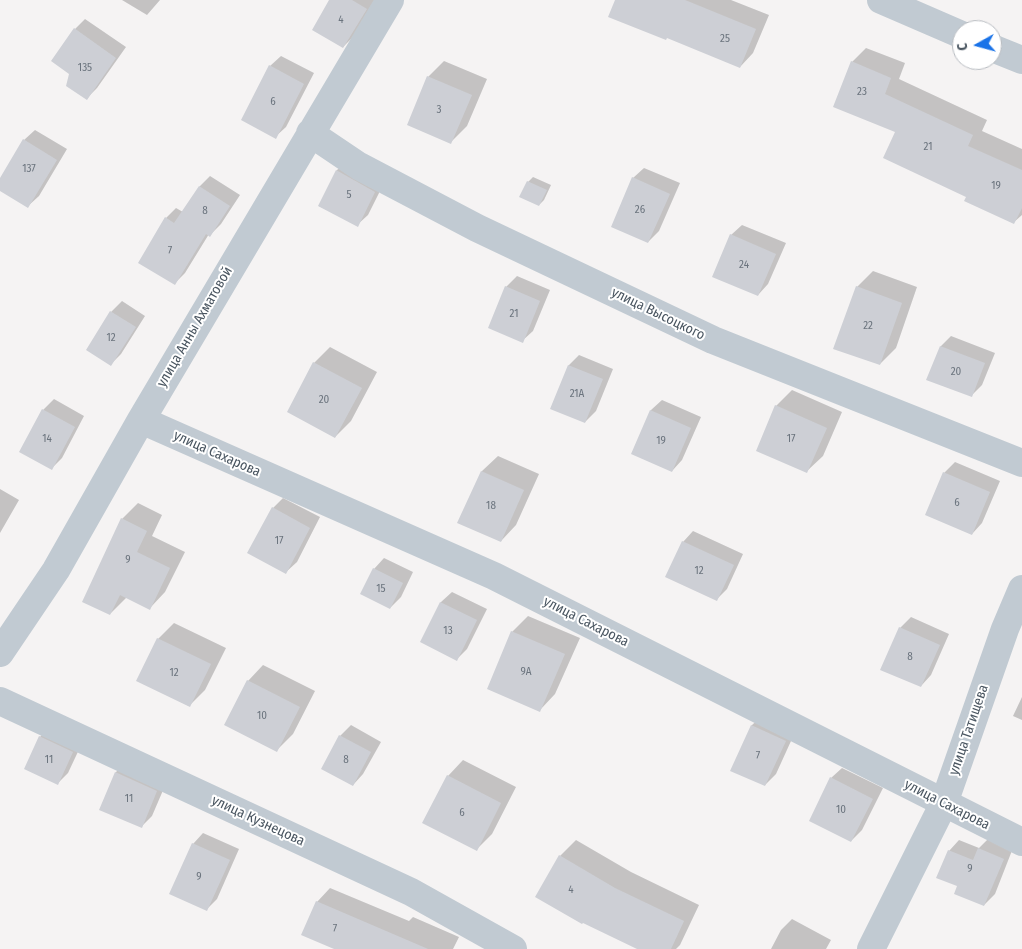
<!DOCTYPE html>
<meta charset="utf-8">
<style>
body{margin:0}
#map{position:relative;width:1022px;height:949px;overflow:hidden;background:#f5f3f3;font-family:"Fira Sans Condensed",sans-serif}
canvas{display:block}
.north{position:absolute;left:952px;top:20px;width:50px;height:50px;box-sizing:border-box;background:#fff;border:1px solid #b7bbc0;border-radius:50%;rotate:263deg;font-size:14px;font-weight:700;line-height:20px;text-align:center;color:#4a5661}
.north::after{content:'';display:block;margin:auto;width:18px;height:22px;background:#1a73e8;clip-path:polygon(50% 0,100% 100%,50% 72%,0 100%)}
</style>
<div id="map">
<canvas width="1022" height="949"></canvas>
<div class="north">С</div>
</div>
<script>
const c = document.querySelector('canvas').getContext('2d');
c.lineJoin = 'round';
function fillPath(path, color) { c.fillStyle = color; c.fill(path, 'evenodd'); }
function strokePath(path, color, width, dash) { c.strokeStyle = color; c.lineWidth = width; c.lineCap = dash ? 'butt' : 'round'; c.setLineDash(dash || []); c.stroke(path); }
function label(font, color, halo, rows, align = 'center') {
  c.font = font + ' "Fira Sans Condensed",sans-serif'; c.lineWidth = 4; c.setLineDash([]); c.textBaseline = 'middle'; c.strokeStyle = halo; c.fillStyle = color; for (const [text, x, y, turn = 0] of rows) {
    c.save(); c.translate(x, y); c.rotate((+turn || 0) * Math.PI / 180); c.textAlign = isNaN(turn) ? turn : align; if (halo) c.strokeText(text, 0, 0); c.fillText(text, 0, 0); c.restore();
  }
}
const shadow = new Path2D(`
 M122,0h38l-13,15z
 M331,0h44l-21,36 -11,11z
 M617,0h114l38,15 -16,38 -13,14z
 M85,19l41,28 -29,41 -11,11 -15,-25 4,-45z
 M866,48l39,15 -6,16 88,41 -5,11 40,18v66l-8,7 -47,-26 -70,-65 -45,-69z
 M281,56l33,17 -28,54 -11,10 -5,-71z
 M444,61l43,18 -20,47 -16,16 -23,-65z
 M35,130l32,19 -28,47 -11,10 -28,-17v-9l24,-40z
 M348,160l37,21 -17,34 -11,10 -38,-19 18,-36z
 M644,168l36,15 -21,48 -11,11 -15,-64z
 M210,176l30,19 -19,29 -11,11 -1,-1 -24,39 -10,10 -9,-65 10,-10 7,4 17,-26z
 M533,177l18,8 -7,15 -5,5 -11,-23z
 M742,225l44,18 -18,41 -10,11 -27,-60z
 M873,271l44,16 -21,61 -16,16 -23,-77z
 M517,276l33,14 -17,41 -11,10 -16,-54z
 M122,301l23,15 -24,38 -10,10v-52z
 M951,336l44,17 -13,32 -11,11 -43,-17 13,-33z
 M330,347l47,25 -26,49 -16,16 -21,-74z
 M579,355l34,14 -17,42 -11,11 -34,-14 18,-43z
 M792,390l50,22 -19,44 -16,15 -31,-65z
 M54,399l30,17 -22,42 -10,10 -9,-58z
 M662,400l39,17 -19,43 -10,11 -40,-18 19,-43z
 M498,456l41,18 -23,51 -15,16 -42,-19 23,-51z
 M955,462l45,19 -18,42 -10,11 -28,-61z
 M0,489l19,11 -19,33z
 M283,498l37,19 -23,45 -11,10 -13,-64z
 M138,503l24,12 -10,21 33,16 -20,40 -15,16 -23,-11 -17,17 12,-95z
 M693,531l50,23 -16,35 -10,10 -34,-57z
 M384,558l29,14 -12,25 -11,11 -16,-39z
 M452,592l35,17 -20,40 -10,10 -35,-17 19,-40z
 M528,616l52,22 -25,56 -15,16 -28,-78z
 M911,617l38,17 -18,41 -10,11 -21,-58z
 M174,623l52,25 -21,42 -16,16 -51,-26 20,-41z
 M263,665l52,26 -22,43 -16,16 -29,-69z
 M1022,697v23l-9,-4z
 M763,715l33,15 -20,44 -11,11 -33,-15 20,-45z
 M351,725l30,17 -18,32 -10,11 -13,-49z
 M50,726l33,15 -15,32 -11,11 -17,-47z
 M463,760l53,27 -24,47 -16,16 -28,-74z
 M126,762l41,19 -15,35 -10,10 -42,-17 16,-37z
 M842,768l41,20 -21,42 -11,11 -20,-63z
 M203,833l36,16 -22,50 -10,10 -14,-65z
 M989,838l24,10 -18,46 -11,11 -25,-19 -10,-35 10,-11 20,8z
 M576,840l55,32 68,33 -19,40 -4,4h-36l-80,-93z
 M330,888l79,33 4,-4 46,20 -6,12h-116l-20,-47z
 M792,919l39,21 -5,9h-55l10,-19z`);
const building = new Path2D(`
 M329,0h23l15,9 -24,39 -31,-18z
 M615,0h70l71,29 -16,39 -73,-30 -1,2 -58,-23z
 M74,28l42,30 -29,42 -21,-14 3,-12 -18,-13z
 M851,61l40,17 -6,16 88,41 -5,11 54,24v38l-8,16 -50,-23 2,-4 -83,-39 12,-26 -62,-25z
 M269,65l35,19 -28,55 -35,-19z
 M427,76l45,19 -21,49 -44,-19z
 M23,139l34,21 -29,48 -28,-17v-13z
 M336,170l39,22 -17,35 -40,-21z
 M632,177l38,17 -22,49 -37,-16z
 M527,181l20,9 -8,16 -20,-9z
 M199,186l31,20 -20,31 -4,-3 -31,51 -37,-22 27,-46 9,6z
 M730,234l46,20 -18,42 -46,-19z
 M505,286l35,15 -17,42 -35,-15z
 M856,286l46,17 -22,62 -47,-16z
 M110,311l26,16 -25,39 -25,-16z
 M940,346l45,17 -13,34 -46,-17z
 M313,362l49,26 -27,50 -48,-26z
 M568,365l35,14 -18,44 -35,-14z
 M775,405l52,23 -20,45 -51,-22z
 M42,409l33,18 -23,43 -33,-18z
 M650,410l41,18 -19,44 -41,-18z
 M481,471l43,19 -23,52 -44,-19z
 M943,472l47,20 -18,43 -47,-20z
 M272,507l38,21 -24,46 -39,-21z
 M121,518l26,13 -10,21 33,16 -20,42 -30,-15 -10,20 -28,-13z
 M682,541l52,24 -17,36 -52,-24z
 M373,568l30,15 -13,26 -30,-15z
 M440,602l37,18 -20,41 -37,-19z
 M899,627l41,18 -19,42 -41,-17z
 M511,631l54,23 -25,58 -53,-23z
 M157,638l54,26 -21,43 -54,-26z
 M247,680l53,27 -23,45 -53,-27z
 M751,725l35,16 -21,45 -35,-15z
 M339,735l32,17 -18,34 -32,-17z
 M39,736l34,16 -15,33 -34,-16z
 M115,772l42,19 -15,37 -43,-18z
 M447,775l54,28 -24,48 -55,-28z
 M830,777l43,22 -22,43 -42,-21z
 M192,843l38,17 -23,51 -38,-17z
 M978,848l26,11 -20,47 -30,-12 3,-8 -21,-8 12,-28 25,10z
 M559,855l56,33 69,33 -13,28h-34l-54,-26 -1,1 -47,-27z
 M316,901l112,48h-94l-33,-14z`);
const street = new Path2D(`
 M881,0l81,35
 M992,48l30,12
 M310,133l49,33 118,62 236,112 309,123
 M141,420l353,156 528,266
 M0,653l56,-83 85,-150 249,-420
 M0,701l411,191 102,57
 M871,949l73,-146 61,-174 17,-40`);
const numberNames = [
 ["4",341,20],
 ["25",725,39],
 ["135",85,68],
 ["23",862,92],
 ["6",273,102],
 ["3",439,110],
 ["21",928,147],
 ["137",29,169],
 ["19",996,186],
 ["5",349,195],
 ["26",640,210],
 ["8",205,211],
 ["7",170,251],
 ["24",744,265],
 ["21",514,314],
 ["22",868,326],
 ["12",111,338],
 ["20",956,372],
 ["21А",577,394],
 ["20",324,400],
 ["14",47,439],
 ["17",791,439],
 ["19",661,441],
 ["6",957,503],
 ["18",491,506],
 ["17",279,541],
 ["9",128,560],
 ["12",699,571],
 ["15",381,589],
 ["13",448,631],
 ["8",910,657],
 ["9А",526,672],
 ["12",174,673],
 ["10",262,716],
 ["7",758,756],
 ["11",49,760],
 ["8",346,760],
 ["11",129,799],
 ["10",841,810],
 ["6",462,813],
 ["9",970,869],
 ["9",199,877],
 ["4",571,890],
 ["7",335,929]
];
const streetNames = [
 ["улица Высоцкого",658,314,26],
 ["улица Анны Ахматовой",195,327,-60],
 ["улица Сахарова",217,454,24],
 ["улица Сахарова",586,622,27],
 ["улица Татищева",969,730,-71],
 ["улица Сахарова",947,805,27],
 ["улица Кузнецова",258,821,25]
];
fillPath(shadow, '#0003');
fillPath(building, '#cdcfd5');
strokePath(street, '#c1cad2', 28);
label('11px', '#6b747e', null, numberNames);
label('14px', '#4a5661', '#fff', streetNames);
</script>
